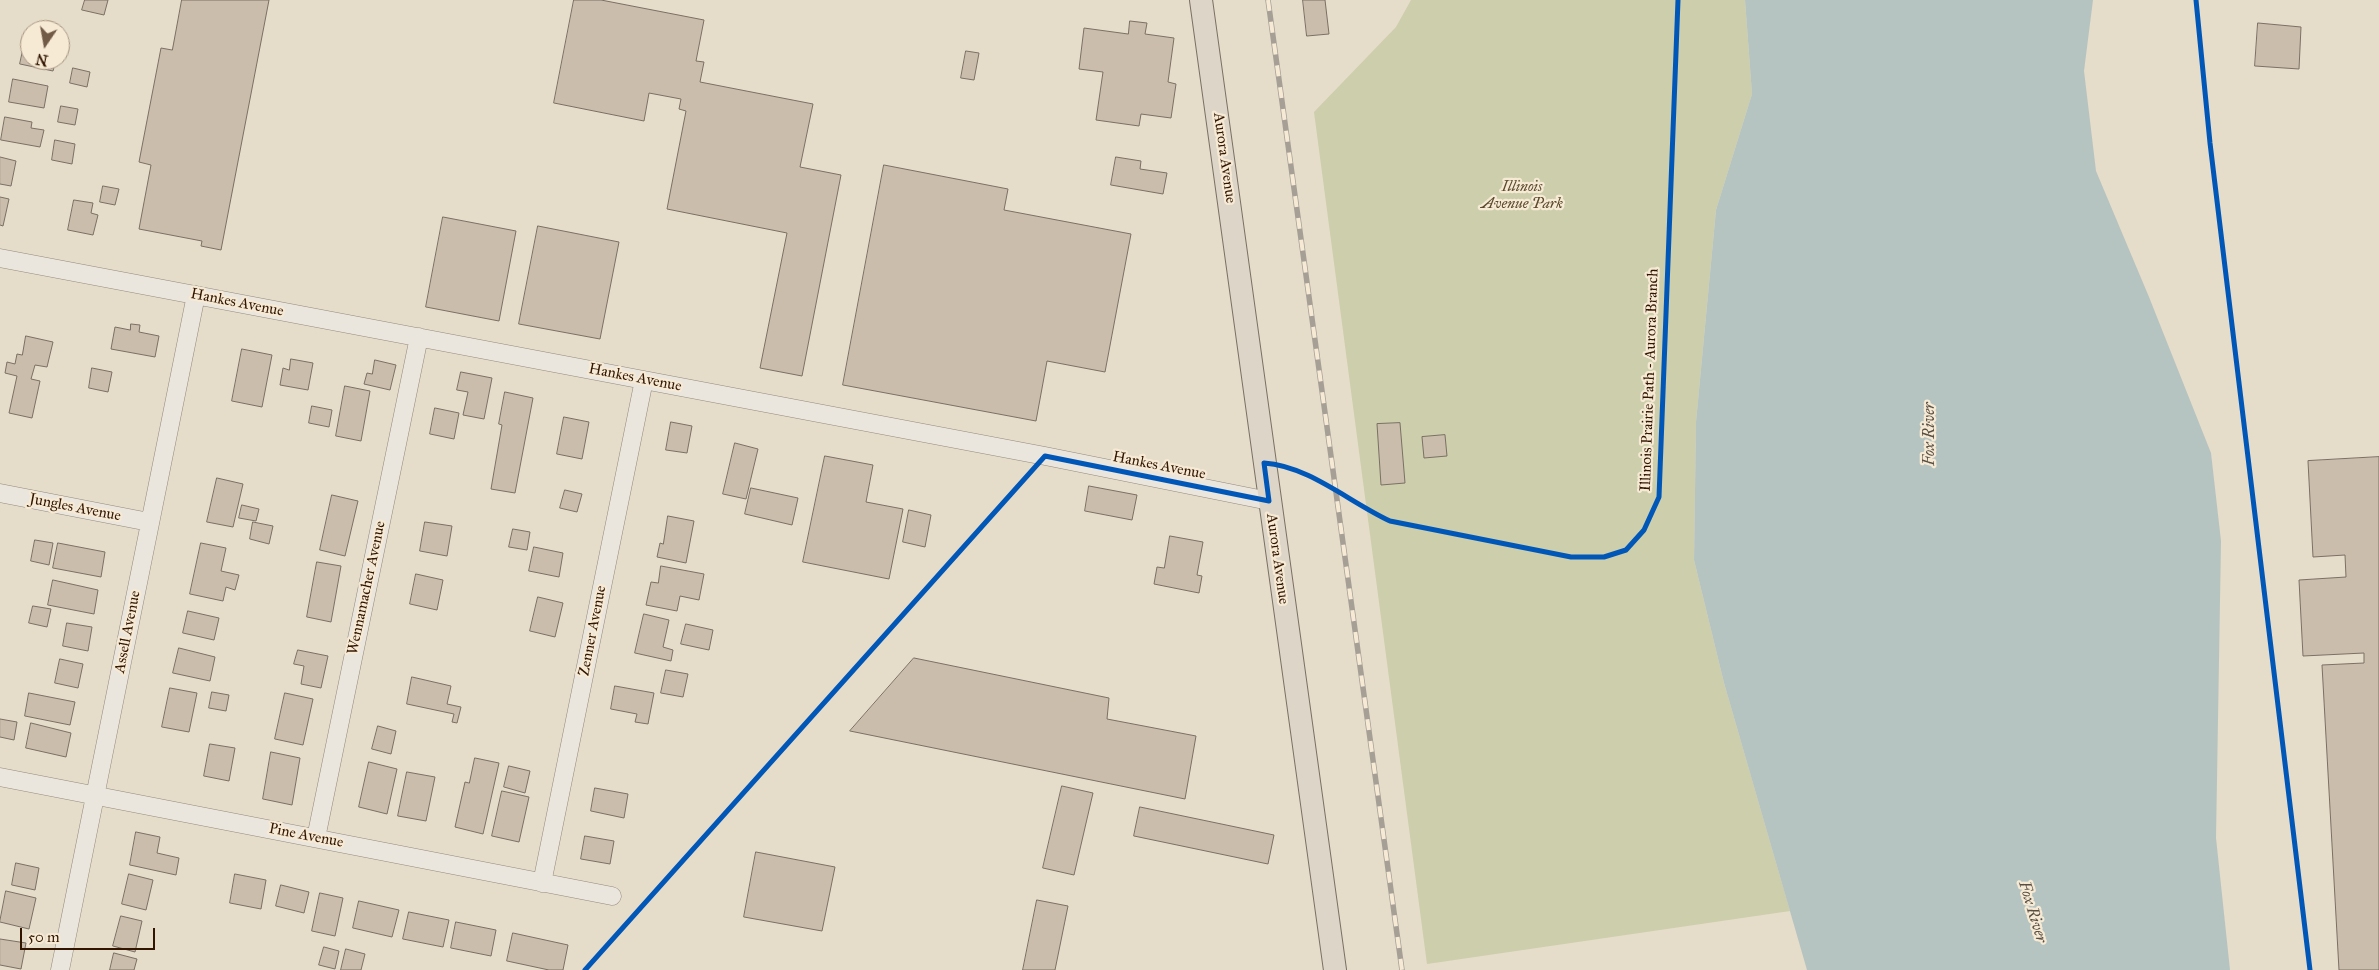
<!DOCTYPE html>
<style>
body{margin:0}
#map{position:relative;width:2379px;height:970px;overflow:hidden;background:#e5dcca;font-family:"IM FELL Great Primer",serif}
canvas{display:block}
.north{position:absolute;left:20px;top:20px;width:50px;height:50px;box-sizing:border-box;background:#f6ead5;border:1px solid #a89580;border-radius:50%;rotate:192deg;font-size:14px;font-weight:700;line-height:20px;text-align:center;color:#321500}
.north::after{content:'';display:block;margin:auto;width:18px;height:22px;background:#715b47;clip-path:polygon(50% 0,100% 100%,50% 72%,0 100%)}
.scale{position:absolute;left:20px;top:928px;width:135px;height:22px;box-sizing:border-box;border:2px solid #321500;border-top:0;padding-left:6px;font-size:15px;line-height:18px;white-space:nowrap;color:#321500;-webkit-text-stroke:4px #f6ead5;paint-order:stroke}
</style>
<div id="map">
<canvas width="2379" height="970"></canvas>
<div class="north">N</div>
<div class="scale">50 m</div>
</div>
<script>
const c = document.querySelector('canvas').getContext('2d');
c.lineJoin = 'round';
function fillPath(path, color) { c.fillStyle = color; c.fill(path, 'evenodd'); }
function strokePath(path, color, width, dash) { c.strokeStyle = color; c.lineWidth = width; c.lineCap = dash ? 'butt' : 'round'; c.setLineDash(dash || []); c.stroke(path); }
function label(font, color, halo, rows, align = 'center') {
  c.font = font + ' "IM FELL Great Primer",serif'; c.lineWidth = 4.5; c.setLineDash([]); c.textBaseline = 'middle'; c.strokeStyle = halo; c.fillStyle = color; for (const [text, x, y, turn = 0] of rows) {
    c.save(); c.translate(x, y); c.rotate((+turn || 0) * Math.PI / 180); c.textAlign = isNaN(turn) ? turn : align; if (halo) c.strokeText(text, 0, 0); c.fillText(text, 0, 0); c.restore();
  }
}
const green = new Path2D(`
 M1411,0h334l7,94 -36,116 -20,212 -2,138 30,123 66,228 -363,53 -113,-852 82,-85z`);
const water = new Path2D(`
 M1745,0h348l-9,71 12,100 53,126 62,156 10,88 -5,297 14,132h-423l-83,-287 -30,-123 2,-138 20,-212 36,-116z`);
const building = new Path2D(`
 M85,0h23l-4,15 -22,-5z
 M182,0h87l-48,250 -20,-4 1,-5 -63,-12 12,-64 -12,-3 22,-114 11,2z
 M574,0h27l103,20 -8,41 8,1 -4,20 113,22 -13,63 41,8 -39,201 -42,-8 27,-135 -120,-24 19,-98 -7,-2 2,-10 -32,-6 -5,28 -90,-18z
 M1303,0h22l4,34 -22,2z
 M1130,21l17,2 -2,11 29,4 -6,44 8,2 -5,34 -30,-4 -2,12 -43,-6 7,-48 -24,-3 5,-41 44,6z
 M2258,23l43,4 -2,42 -44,-3z
 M25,41l5,1v18h26l-3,11 -33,-7z
 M966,51l13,2 -5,27 -13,-2z
 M73,68l17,4 -3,15 -17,-4z
 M13,79l35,7 -4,22 -35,-6z
 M61,106l17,3 -3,16 -17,-3z
 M5,117l27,5 -1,6 13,2 -4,17 -39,-7z
 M55,140l20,4 -3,20 -20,-4z
 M0,157l16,4 -5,25 -11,-2z
 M1116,157l25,4 -1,8 27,4 -4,21 -52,-9z
 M884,165l124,24 -4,21 127,24 -26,138 -58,-11 -11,60 -193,-36z
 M103,186l16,3 -4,16 -15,-3z
 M0,197l9,2 -6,27 -3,-1z
 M74,200l19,3 -2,10 7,2 -5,20 -25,-5z
 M443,217l73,14 -17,90 -73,-14z
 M538,226l81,16 -19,97 -81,-15z
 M131,324l9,1 -1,7 20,4 -4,21 -44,-8 4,-22 15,3z
 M26,336l27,6 -6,25 -12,-2 -4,14 9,2 -8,37 -23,-5 8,-37 -12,-3 2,-11 8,2 2,-10 5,1z
 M242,349l30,6 -10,52 -30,-6z
 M291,359l22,4 -5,27 -28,-5 3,-17 6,2z
 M375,360l21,5 -6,25 -26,-6 3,-11 5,1z
 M92,368l20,4 -4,20 -19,-4z
 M461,372l31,6 -8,41 -21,-4 5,-23 -11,-2z
 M345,386l25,5 -9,50 -25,-5z
 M505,392l28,6 -18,95 -24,-4 11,-64 -3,-1z
 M312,406l20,4 -3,17 -20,-4z
 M435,408l24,5 -5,26 -24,-5z
 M564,417l25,5 -7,37 -25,-5z
 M671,422l21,4 -5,27 -21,-3z
 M1400,423l5,60 -24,2 -4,-61z
 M1445,435l2,21 -23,2 -2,-21z
 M735,443l23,6 -12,50 -23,-5z
 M825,456l48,9 -7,37 37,7 -14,70 -86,-17z
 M2379,457v513h-40l-17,-305 42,-2v-10l-61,3 -4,-76 47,-3 -1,-22 -32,2 -5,-96z
 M217,478l26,6 -10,43 -26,-5z
 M1089,486l48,9 -5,25 -47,-9z
 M751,488l47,10 -6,27 -47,-11z
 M565,490l17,4 -5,18 -17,-4z
 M332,495l26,6 -13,55 -25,-6z
 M242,505l17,4 -3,12 -17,-3z
 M909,510l22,5 -6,32 -22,-5z
 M668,516l26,5 -8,42 -29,-6 3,-14 3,1z
 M253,522l20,4 -4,18 -19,-5z
 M425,522l27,4 -5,30 -27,-5z
 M513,529l17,3 -3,18 -18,-3z
 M1170,536l33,6 -6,33 5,1 -3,17 -45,-9 3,-17 7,1z
 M35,540l18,3 -4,22 -18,-4z
 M58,543l47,9 -4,25 -48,-9z
 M201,543l25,5 -5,23 18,4 -4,15 -9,-3 -3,14 -33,-7z
 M534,547l29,6 -4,24 -30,-6z
 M317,562l24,4 -10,56 -24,-5z
 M661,566l43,8 -5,26 -19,-4 -3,15 -31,-6 5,-23 7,1z
 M416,574l27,6 -6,30 -27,-6z
 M53,580l45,10 -4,24 -46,-9z
 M538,597l25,6 -8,34 -25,-6z
 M33,606l18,3 -4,18 -18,-4z
 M188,611l31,7 -5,22 -31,-7z
 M644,614l25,6 -6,27 10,3 -2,11 -36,-8z
 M67,623l25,4 -4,24 -25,-5z
 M686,624l27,6 -4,20 -28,-6z
 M179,648l36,9 -5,24 -37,-8z
 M298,650l30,6 -7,32 -20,-4 3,-18 -10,-2z
 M914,658l195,40 -2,21 89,17 -11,63 -335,-68z
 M60,659l23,5 -5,24 -23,-5z
 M666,670l22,4 -5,23 -22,-4z
 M412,677l39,9 -4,18 14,3 -4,16 -5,-1 2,-8 -47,-10z
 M615,686l39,7 -6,31 -13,-2 2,-8 -26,-5z
 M170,688l27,5 -8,39 -27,-5z
 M212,692l17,3 -3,16 -17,-3z
 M29,693l46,9 -5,23 -45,-9z
 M285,693l28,6 -10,46 -28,-6z
 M0,719l17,3 -3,18 -14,-3z
 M31,723l40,10 -5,24 -40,-9z
 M378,726l18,5 -5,23 -19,-5z
 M210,744l25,4 -6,33 -25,-5z
 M271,752l29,6 -8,47 -29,-6z
 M475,758l24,5 -16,71 -28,-7 10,-45 4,1z
 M369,762l28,7 -10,45 -28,-7z
 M509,766l21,5 -5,22 -21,-6z
 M407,772l28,5 -9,44 -28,-5z
 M1062,786l31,7 -19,82 -31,-7z
 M595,788l33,6 -4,24 -33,-7z
 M502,791l27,6 -10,45 -27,-6z
 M1140,807l134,28 -6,29 -134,-28z
 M136,832l24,5 -3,16 22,5 -3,17 -46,-10z
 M585,836l29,5 -4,23 -29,-5z
 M756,852l79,15 -13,64 -78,-14z
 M16,863l23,5 -4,22 -23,-5z
 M129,874l24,6 -7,30 -24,-6z
 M235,874l31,6 -5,29 -31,-6z
 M281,885l28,7 -5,21 -28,-7z
 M6,891l30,7 -7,31 -29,-7z
 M320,893l23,5 -8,38 -23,-5z
 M1037,900l31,6 -13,64h-32z
 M359,901l40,9 -7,27 -39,-9z
 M409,912l40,8 -6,27 -40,-8z
 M121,916l21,5 -7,31 -22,-6z
 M456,922l40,8 -5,26 -40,-8z
 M513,933l55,12 -5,25h-14l-42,-9z
 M0,939l26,4 -5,26 -21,-4z
 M324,947l15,4 -4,18 -16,-4z
 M346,949l19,5 -4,16h-20z
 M114,953l23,6 -3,11h-24z`);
const minor = new Path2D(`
 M0,258l1045,198 224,45
 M0,493l149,29
 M0,777l612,119
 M316,838l103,-501
 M542,883l102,-503
 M60,970l136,-675`);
const major = new Path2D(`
 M1201,0l134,970`);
const rail = new Path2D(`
 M1268,0l134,970`);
const cycleway = new Path2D(`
 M2196,0l14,143 100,827
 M585,970l460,-514 224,45 -5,-38c45,3 85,39 126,58l181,36h33l22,-7 18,-20 15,-33 19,-497`);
const streetNames = [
 ["Aurora Avenue",1224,158,82],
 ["Hankes Avenue",237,303,11],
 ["Hankes Avenue",635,378,11],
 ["Illinois Prairie Path - Aurora Branch",1650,380,-88],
 ["Hankes Avenue",1159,466,11],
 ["Jungles Avenue",75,508,11],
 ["Aurora Avenue",1277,559,82],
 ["Wennamacher Avenue",367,588,-78],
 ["Zenner Avenue",593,631,-79],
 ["Assell Avenue",128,632,-79],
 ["Pine Avenue",306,836,11]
];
const parkNames = [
 ["Illinois",1522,187],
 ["Avenue Park",1522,204]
];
const waterNames = [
 ["Fox River",1930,434,-90],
 ["Fox River",2032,912,73]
];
fillPath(green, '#ccceac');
fillPath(water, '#b5c4c1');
fillPath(building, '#cbbdac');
strokePath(building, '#7a7064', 1);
strokePath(minor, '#948b7e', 19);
strokePath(major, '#7a7064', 24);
strokePath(minor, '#eae5dd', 18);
strokePath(major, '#ddd5c7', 22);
strokePath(rail, '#a69f96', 5.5);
strokePath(rail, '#f6ead5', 4, [11]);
strokePath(cycleway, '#0057b8', 5);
label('15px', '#321500', '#f6ead5', streetNames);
label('italic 15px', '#5a492c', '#f6ead5', parkNames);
label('italic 16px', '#594e42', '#f6ead5', waterNames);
</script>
